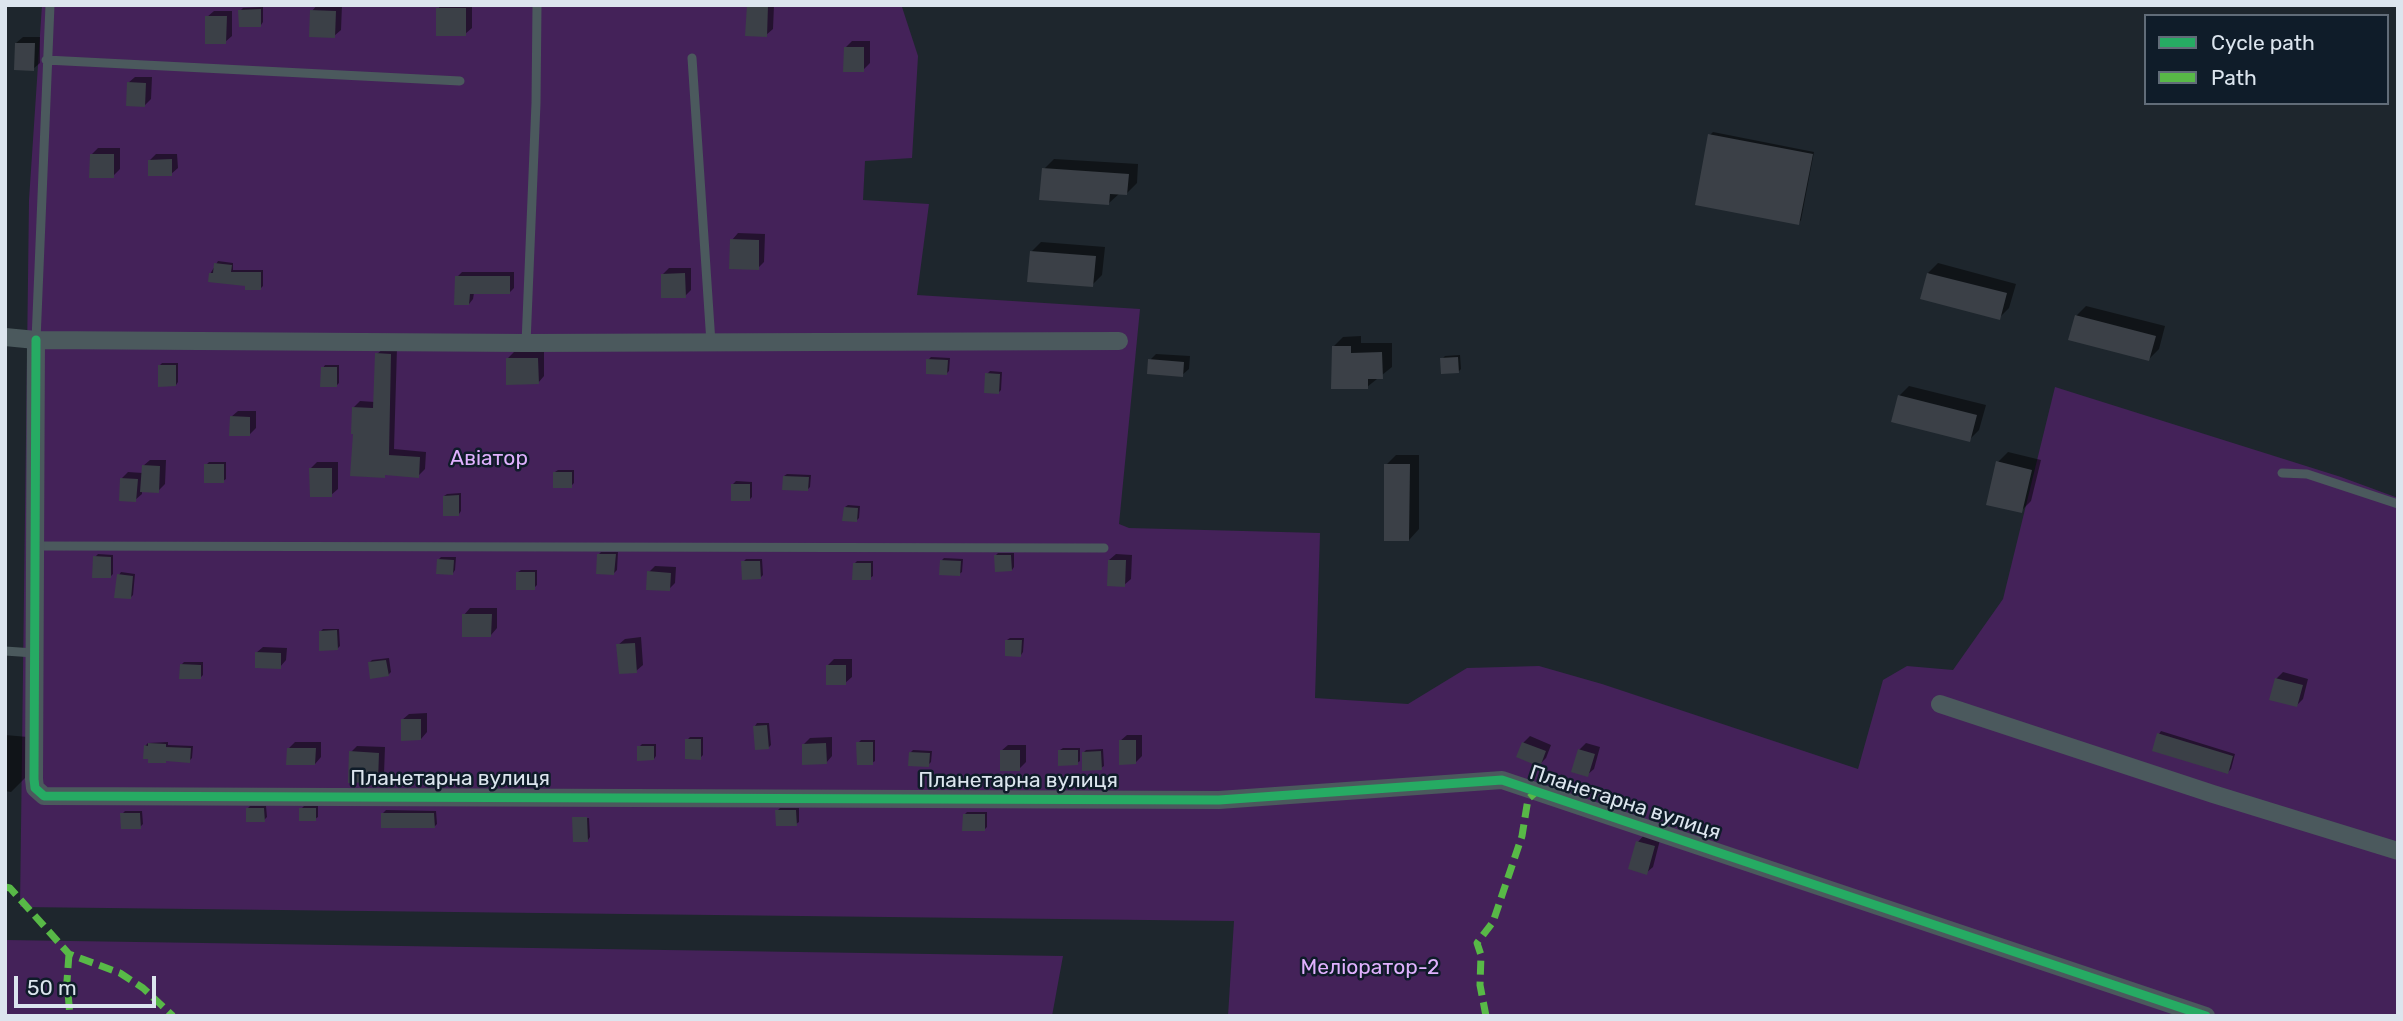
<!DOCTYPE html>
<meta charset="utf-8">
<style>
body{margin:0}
#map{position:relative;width:2403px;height:1021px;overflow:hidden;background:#1e262d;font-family:Rubik,sans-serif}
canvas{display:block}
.frame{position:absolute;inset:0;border:7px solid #dce5ee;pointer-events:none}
.legend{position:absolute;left:2144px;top:14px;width:245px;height:91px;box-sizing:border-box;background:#0f1c29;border:2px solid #616c78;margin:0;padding:9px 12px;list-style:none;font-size:21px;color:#dce5ee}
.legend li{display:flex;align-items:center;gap:14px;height:35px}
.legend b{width:35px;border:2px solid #616c78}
.scale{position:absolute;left:14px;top:976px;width:142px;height:32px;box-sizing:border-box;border:4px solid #dce5ee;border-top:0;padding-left:9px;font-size:21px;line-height:24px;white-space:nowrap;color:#dce5ee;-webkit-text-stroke:5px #0f1c29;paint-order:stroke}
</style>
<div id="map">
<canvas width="2403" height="1021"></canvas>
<div class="frame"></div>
<ul class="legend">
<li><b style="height:9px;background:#26ab63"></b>Cycle path</li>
<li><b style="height:9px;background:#58b947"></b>Path</li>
</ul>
<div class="scale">50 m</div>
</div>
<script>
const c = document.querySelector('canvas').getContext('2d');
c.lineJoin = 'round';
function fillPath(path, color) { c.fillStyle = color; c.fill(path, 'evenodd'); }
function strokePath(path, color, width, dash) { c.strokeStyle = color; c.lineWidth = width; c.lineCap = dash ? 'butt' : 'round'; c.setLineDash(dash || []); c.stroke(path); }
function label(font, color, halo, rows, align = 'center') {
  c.font = font + ' Rubik,sans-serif'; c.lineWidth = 5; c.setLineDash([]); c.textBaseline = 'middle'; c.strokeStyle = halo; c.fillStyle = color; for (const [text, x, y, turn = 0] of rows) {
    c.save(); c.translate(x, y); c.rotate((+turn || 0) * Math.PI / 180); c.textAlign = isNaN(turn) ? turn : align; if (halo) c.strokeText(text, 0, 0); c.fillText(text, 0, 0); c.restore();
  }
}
const green = new Path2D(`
 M42,5l860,2 16,49 -6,102 -47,3 -2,39 66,4 -12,91 223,14 -21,215 10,4 191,5 -5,165 93,6 59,-36 72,-2 63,18 256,85 25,-89 24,-14 46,4 50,-71 52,-212 286,90 57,21v518h-1170l6,-95 -1214,-14 9,-707z
 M5,940l1058,16 -11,60h-1047z`);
const shadow = new Path2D(`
 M317,5h25l-1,25 -7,6 -22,-25z
 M441,5h31v23l-7,6 -27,-25z
 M749,5h25l-1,24 -7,6z
 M263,7v15l-2,3 -21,-14 3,-3z
 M214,11h18v25l-7,6 -18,-25z
 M23,37h17v26l-7,6 -17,-26z
 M852,41h18v22l-7,7 -18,-22z
 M135,77h17l-1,22 -6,6 -17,-22z
 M1713,132l101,20 -13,68 -2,3 -89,-88z
 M98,148h22v21l-7,7 -22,-21z
 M156,154h21l1,14 -7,6 -22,-13z
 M1054,159l84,5 -1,19 -10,10h-7l-11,10 -65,-34z
 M738,233l27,1 -1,28 -6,6 -26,-28z
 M1041,242l64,5 -3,28 -10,10 -61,-33z
 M218,261l15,2v7h30v16l-2,2 -51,-14z
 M1938,263l78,21 -7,24 -10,10 -71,-45z
 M669,268h22v22l-6,6 -23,-21z
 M462,272h52v16l-5,5h-35l-1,6 -4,5 -12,-27z
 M2086,306l79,20 -6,23 -10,10 -73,-43z
 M1361,336v7h31v24l-25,20 -34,-40 10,-10z
 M384,348h13l-3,101 32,3 -1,17 -7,7 -31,-3 -3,3 -29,-44 -2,-24 7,-7 15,1 2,-48z
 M514,352h30v24l-6,7 -31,-24z
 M1156,354l34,2 -1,13 -7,6 -32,-15z
 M1460,355l1,14 -3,3 -16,-13 3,-3z
 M931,357l19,1 -1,13 -2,2 -19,-13z
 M162,363h16v19l-2,3 -17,-19z
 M325,365h14v18l-3,3 -13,-18z
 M990,371l12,1 -1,18 -3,3 -11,-19z
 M1909,386l77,19 -7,25 -10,10 -70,-44z
 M238,411h18v17l-7,7 -18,-18z
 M2008,452l33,8 -10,41 -10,10 -23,-49z
 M1396,455h23v74l-10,11 -23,-75z
 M150,460h16l-1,24 -7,7 -16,-1v4l-7,6 -13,-22 6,-6 15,1v-7z
 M209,462h17v17l-3,2 -17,-16z
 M317,462h21v27l-7,6 -20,-27z
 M558,470h16v13l-3,3 -16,-14z
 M787,474l24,1 -1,12 -3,3 -23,-14z
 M736,481l16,1v15l-3,3 -16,-16z
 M461,493v18l-2,3 -15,-18 3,-2z
 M848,505l12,1 -1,12 -3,3 -11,-14z
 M601,552h17l-1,18 -3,3 -16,-18z
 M998,553h16v14l-2,3 -17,-14z
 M98,554l15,1v19l-3,3 -15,-20z
 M1116,554l16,1 -1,24 -7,6 -15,-25z
 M441,557h15l-1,13 -2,3 -15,-13z
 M944,558l19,1 -1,13 -3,2 -18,-13z
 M746,559h16l1,16 -3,3 -17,-16z
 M857,561h16v15l-3,2 -16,-14z
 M655,566l21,1 -1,16 -6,6 -20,-17z
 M521,570h16v15l-3,3 -16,-16z
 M121,572l14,2 -2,21 -3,3 -11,-23z
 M470,608h27v20l-6,7 -27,-20z
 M323,629h16l1,17 -3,3 -17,-17z
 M641,637l2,28 -7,6 -18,-26 7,-6z
 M1010,638h14l-1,14 -2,3 -14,-15z
 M263,647l24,1 -1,12 -6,7 -24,-14z
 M389,658l2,14 -3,3 -19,-12 3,-3z
 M834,659h18v18l-7,6 -17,-18z
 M184,662h19v13l-3,3 -19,-13z
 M2283,672l25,7 -5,20 -6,6 -21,-26z
 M427,713v19l-6,7 -19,-19 7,-6z
 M757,723h12l2,22 -3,3 -13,-22z
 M2161,731l74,23 -4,15 -3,3 -69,-38z
 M5,735l23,2 -3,41 -14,14 -6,-1z
 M1127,735h15v21l-7,7 -15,-22z
 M1530,736l21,9 -5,13 -7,7 -16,-22z
 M690,737h13v18l-3,3 -13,-18z
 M832,737v19l-6,7 -22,-19 6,-6z
 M861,740h14v21l-3,2 -14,-20z
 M168,742v3l25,1 -1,12 -3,3 -21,-2 -23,-13 3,-3z
 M295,742h26v15l-6,7 -26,-16z
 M1586,743l14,4 -6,22 -7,6 -8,-25z
 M642,744h14v12l-2,3 -15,-12z
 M1008,745h18v17l-7,7 -18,-18z
 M357,746l28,1 -1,27 -7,7h-27l1,-29z
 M1063,748h17v13l-3,2 -17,-13z
 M1103,749l1,17 -3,2 -18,-15 3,-3z
 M913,750l19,1 -1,11 -3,3 -18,-12z
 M250,806h16l1,11 -3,3 -17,-11z
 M304,806h14v11l-3,2 -14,-10z
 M780,808h19v14l-3,2 -19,-13z
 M386,810l50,1 1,13 -3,3 -51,-14z
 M125,811h17l1,13 -3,3 -18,-13z
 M967,812h20v15l-3,3 -20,-15z
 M589,818l1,19 -2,3 -14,-21z
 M1644,835l16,5 -7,27 -7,6 -8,-31z`);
const building = new Path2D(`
 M747,5h21l-1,32 -22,-1z
 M436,8h30v28h-30z
 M261,9v18h-22l-1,-17z
 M310,10l26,1 -1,27 -26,-1z
 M205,16h22l-1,28h-21z
 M15,43h20l-1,28 -20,-1z
 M844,47h20v25h-21z
 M127,82l19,1 -1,24 -19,-1z
 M1708,134l105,20 -14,71 -104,-20z
 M90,154h24v24h-25z
 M172,159v17h-24v-16z
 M1042,168l87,6 -2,21 -17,-1 -1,11 -70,-5z
 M730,239l29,1v30l-30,-1z
 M1030,251l66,5 -3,31 -66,-5z
 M214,263l18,2 -1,7h30v18h-16v-4l-37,-4 1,-9h4z
 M685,273l1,25h-25v-24z
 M1927,273l80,20 -7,27 -80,-21z
 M455,276h55v18h-40l-1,11h-15z
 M2075,315l81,21 -7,25 -81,-21z
 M1332,346h19v7l31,-1 1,27h-15v10h-37z
 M375,353l16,1 -2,101 31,2 -1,21 -34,-3v3l-35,-2 3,-42h-2l1,-27 21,1z
 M1458,357l1,16 -18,1 -1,-16z
 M506,358h32l1,26 -33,1z
 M926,359l22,1 -1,15 -21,-1z
 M1148,359l36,3 -1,15 -36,-3z
 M158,365h18v21l-18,1z
 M321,367h16v20h-17z
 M985,373l15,1 -1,20 -15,-1z
 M1898,395l79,20 -7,27 -79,-20z
 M230,416l20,1v19h-21z
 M1996,461l36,9 -10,43 -36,-8z
 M204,464h20v19h-20z
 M1384,464h26l-1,77h-25z
 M142,465l18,1 -1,27 -19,-1z
 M309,468h23v29h-22z
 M553,472h19v16h-19z
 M783,476l26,1 -1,14 -26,-1z
 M120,478l18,1 -2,23 -17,-1z
 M731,484h19v17h-19z
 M459,495v21h-16v-20z
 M844,507l14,1 -1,14 -15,-1z
 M597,554h19l-2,21 -18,-1z
 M994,555h17l1,16 -17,1z
 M93,556l18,1v21h-19z
 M437,559l17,1 -1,15 -17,-1z
 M940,560l21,1 -1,15 -21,-1z
 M1108,560h18l-1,27 -18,-1z
 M741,561h19l1,18 -19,1z
 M853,563h18v17h-19z
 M647,571l24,2 -1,18 -24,-1z
 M516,572h19v18h-19z
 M117,574l16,2 -2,23 -17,-1z
 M462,614h30l-1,23h-29z
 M337,630l1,20 -19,1v-20z
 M1005,640h17l-1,17 -16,-1z
 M635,643l2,30 -18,1 -3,-30z
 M255,652l26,1v16l-26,-1z
 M386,660l3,16 -19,3 -2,-17z
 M180,664l21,1v14h-22z
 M826,665h20v20h-20z
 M2275,678l28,7 -6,22 -28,-7z
 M401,719h20v21l-20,1z
 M767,725l2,24 -14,1 -2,-24z
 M2157,733l76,23 -5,18 -76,-23z
 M685,739h16v21l-16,-1z
 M1119,740h17v24l-17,1z
 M856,742h17v23h-16z
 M1522,742l24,9 -6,16 -24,-10z
 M148,743l18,1v3l25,1 -1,15 -24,-2v2h-18v-4h-5l1,-14 4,1z
 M826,743l1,21 -25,1v-21z
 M637,746h17v14l-17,1z
 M287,748h29l-1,17h-29z
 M1578,749l17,5 -7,23 -17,-5z
 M1000,750h20v21h-20z
 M1058,750h20v15l-20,1z
 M349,751l30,2 -1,29 -30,1z
 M1101,751l1,19 -20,1v-19z
 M909,752l21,1 -1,14 -21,-1z
 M246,808h18l1,14h-19z
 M299,808h17v13h-17z
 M775,810h21l1,16h-21z
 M120,813h20l1,16h-20z
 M381,813h53l1,15h-54z
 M963,814h22v17h-23z
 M572,817h15l1,25h-15z
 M1636,841l19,5 -8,29 -19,-6z`);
const service = new Path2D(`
 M692,58l19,285
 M46,60l414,21
 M36,340l14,-335
 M526,343l10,-240 1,-98
 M2282,473l25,1 91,30
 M35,546l1069,2
 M5,651l29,2`);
const minor = new Path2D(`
 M5,337l31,3 490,3 593,-2
 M36,340l-2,439 1,9 9,8 1175,4 283,-20 704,236
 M1940,704l273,90 185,57`);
const quiet = new Path2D(`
 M5,887l5,1 59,66 51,19 23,15 30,28
 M69,954l-2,27 3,35
 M1486,1016l-6,-31 1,-30 -4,-12 16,-21 29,-86 6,-37 8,-7`);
const cycleway = new Path2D(`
 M36,340l-2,439 1,9 9,8 1175,4 283,-20 704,236`);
const parkNames = [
 ["Авіатор",489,459],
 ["Меліоратор-2",1370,968]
];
const streetNames = [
 ["Планетарна вулиця",450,779],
 ["Планетарна вулиця",1018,781],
 ["Планетарна вулиця",1625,803,18]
];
fillPath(green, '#442259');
fillPath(shadow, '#0007');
fillPath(building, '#3b4047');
strokePath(service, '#4b595d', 9);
strokePath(minor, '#4b595d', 18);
strokePath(quiet, '#58b947', 7, [14, 7]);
strokePath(cycleway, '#26ab63', 9);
label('21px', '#e0b1fe', '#0f1c29', parkNames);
label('21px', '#dce5ee', '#0f1c29', streetNames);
</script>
